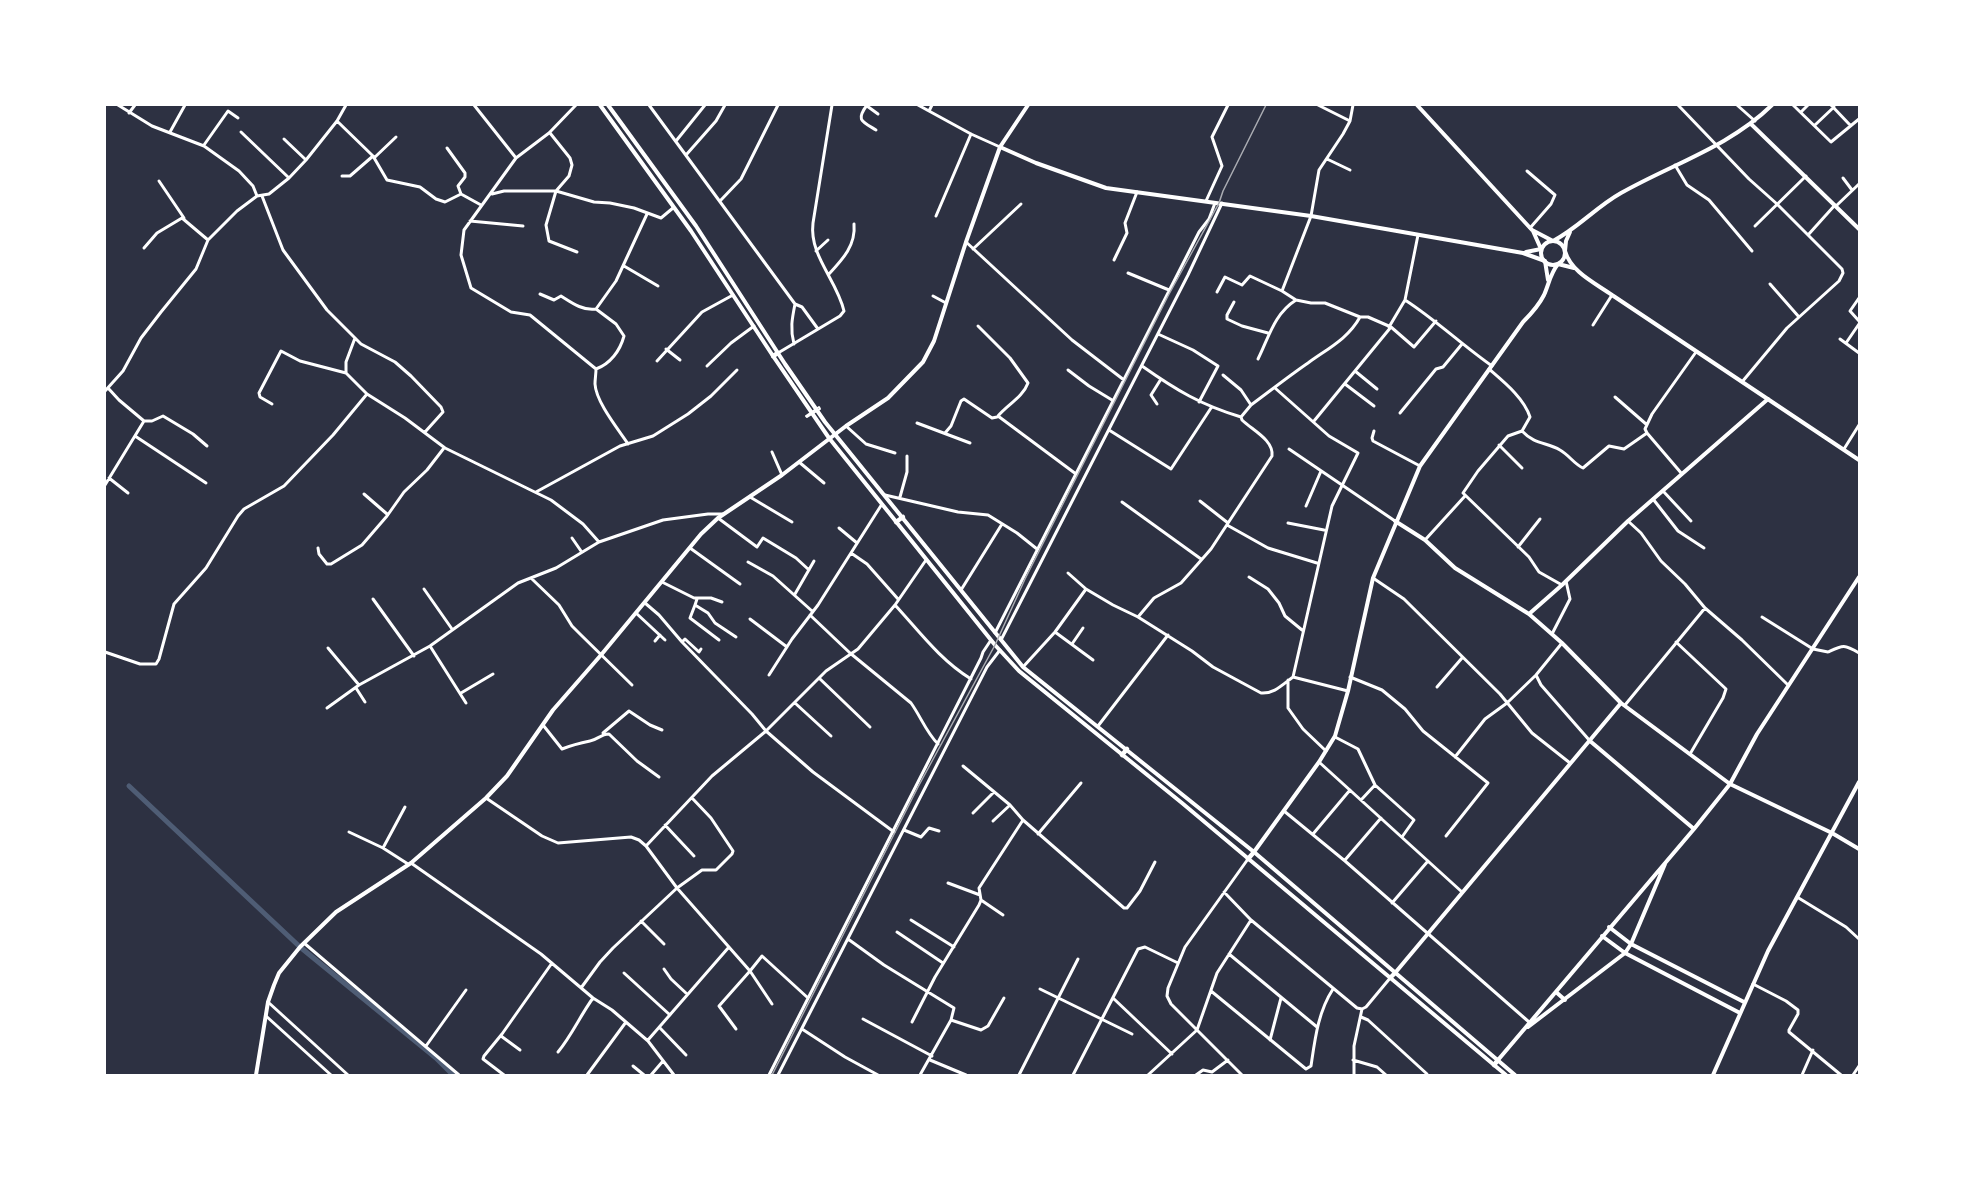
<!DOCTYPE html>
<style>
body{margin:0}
#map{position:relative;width:1964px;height:1180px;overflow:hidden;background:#2d3142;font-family:"Source Sans 3",sans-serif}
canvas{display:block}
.frame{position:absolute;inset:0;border:106px solid #fff;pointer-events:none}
</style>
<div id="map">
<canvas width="1964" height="1180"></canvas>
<div class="frame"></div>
</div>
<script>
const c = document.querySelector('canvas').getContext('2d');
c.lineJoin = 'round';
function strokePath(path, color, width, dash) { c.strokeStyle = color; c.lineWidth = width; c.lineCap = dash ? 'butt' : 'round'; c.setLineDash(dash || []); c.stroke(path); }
const canal = new Path2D(`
 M129,786l171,161 136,111 17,17`);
const pedestrian = new Path2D(`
 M819,407l1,2 -13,8 -1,-1z`);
const minor = new Path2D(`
 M118,105l34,21 52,20 35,25 14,15 4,10
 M474,105l42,53
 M576,105l-27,28 -33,25 -52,72 -3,25 10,33 40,24 19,3 66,54c0,5 -1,10 -1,15 1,18 23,45 33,60
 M649,105l146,199 7,3 16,22
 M867,105c-11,15 -6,16 9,25
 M918,105l53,29 29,13
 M1318,105l32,16
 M1353,105l-3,16 -7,13 -24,36 -8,46 -29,75 14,9 15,3h14l35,14h8l23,10 23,20 22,-26
 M1678,105l71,74 28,25 65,65 1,4 -4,8 -52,47 -45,54
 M1737,105l18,16
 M1793,105l38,37 28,-23
 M1831,105l19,20
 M867,106l11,8
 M929,111l3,-6
 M1801,112l7,-7
 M129,113l6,-8
 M337,121l36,35 14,24 33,7 16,12 9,3 16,-8 20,11
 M1815,125l19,-18
 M170,132l15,-27
 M241,132l48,46
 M550,133l20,25 2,7 -3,11 -13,15 -10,34 3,16 28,11
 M284,139l22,21
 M676,141l29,-36
 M204,145l24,-34 10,7
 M447,148l18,25v4l-7,9 3,8
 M686,155l30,-34 9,-16
 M374,158l22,-21
 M1327,159l23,11
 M1675,165l12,20 22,15 43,51
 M1527,171l28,24 -4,9 -21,24
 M342,176h8l23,-20
 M1843,178l9,12
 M159,181l25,37
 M492,194l12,-3h52l38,11 16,1 24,5 27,10 12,-10
 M262,196l21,54 44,60 34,34 34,18 16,14 30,31 2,5 -18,20
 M720,201l21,-22 37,-74
 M1206,201l16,-35 -10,-29 16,-32
 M1836,206l23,-22
 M936,216l35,-82
 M470,221l53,5
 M1755,226l51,-50
 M1418,235l-13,65c31,20 57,45 87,66
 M1808,235l27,-30
 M966,242l106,98 52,40
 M144,248l13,-15 25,-15 26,22
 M973,249l48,-45
 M816,251l12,-11
 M1114,260l13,-27 -2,-10 12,-31
 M624,266l34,20
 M1128,273l41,17
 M829,274c14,-15 27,-29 25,-50
 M1770,284l29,33
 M1217,292l8,-15 17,8 8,-9 32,15
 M540,294l14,6 7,-4c11,7 22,15 35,13l20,-28 31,-67
 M933,296l13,7
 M1859,298l-9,13 9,10
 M1234,302l-7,13v4l15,7 26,7
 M1593,325l19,-30
 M978,326l32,32 18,25c-5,14 -21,22 -30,33l78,58
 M1389,327l16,-27
 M1158,334l35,16 25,16 -19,36
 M1840,339l19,14
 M1846,343l13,-19
 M794,344c-4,-15 -2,-25 1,-40
 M666,349l14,11
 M778,353l62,-37 4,-5c-7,-31 -35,-55 -31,-88l19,-118
 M1258,359c11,-22 16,-45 38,-59
 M657,361l45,-49 31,-17
 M707,366l24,-23 23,-17
 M1142,366c34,24 59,39 99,51
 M596,369c14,-5 24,-18 28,-33l-8,-12 -20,-15
 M1489,369c15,13 35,29 41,48l-8,14c13,14 25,11 38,19 9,5 14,14 23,18l26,-22 15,3 23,-16 -2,-4 7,-15 44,-62
 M1068,370l21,16 23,14
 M1355,371l22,18
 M346,373v-11l9,-24
 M1223,375l18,15 10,15
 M1345,384l29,22
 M105,391l18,-20 18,-33 20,-26 35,-43 12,-29 29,-29 20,-15 12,-2 20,-16 17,-18 31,-39 9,-16
 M1615,397l31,27
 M272,404l-12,-7 -1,-4 22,-42 19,10 46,12 21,21 38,24 40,30 106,52 32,24 16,18
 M1157,404l-6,-9 10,-16
 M1400,413l36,-44 7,-2 19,-23
 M145,421h7l11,-5 30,18 14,12
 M1314,421l77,-94
 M917,423l53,20
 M846,426l20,18 29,9
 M1109,430l62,39 40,-61
 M1374,431l-2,7 1,3 47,25
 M1522,431l-14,5 -30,35 -15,22 66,64 10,15 23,13
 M945,433l6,-7 10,-25 3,-2 28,19 5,-1
 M1647,433l35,41
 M135,436l71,47
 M1499,445l23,23
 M1289,449l106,72
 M1844,449l15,-24
 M772,452l10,23
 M799,462l25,21
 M109,478l19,15
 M105,485l39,-64 -25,-21 -11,-12
 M1663,491l28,30
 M536,492l84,-46 33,-10 35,-22 23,-18 26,-26
 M364,494l23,20
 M885,495l73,17 30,3 29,18 20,16
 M750,497l42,25
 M900,497l7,-25v-16
 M1653,499l25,32 26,17
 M1200,501l28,22
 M1122,502l79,57
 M1306,506l15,-35
 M718,518l39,29 6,-9 33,20 13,12
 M1628,521l13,12 20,28 24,23 20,24 37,32 46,45
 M1288,523l36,7
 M1227,525l41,23 49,15
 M839,528l18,15
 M572,538l9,13
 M1425,540l40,-44
 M1518,547l22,-28
 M318,548l1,6 8,10h4l31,-19 25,-29 17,-24 23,-22 17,-22
 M690,548l50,36
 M851,553l16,11 31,35
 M748,562l25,14 39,35
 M1068,573l18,16 27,16 25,12 54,34 21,16 48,26c13,1 21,-8 32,-16l39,-171 26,-53 -29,-17 -54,-48
 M1249,577l19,12 11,14 6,13 17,14
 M1373,578l31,21 96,95 32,39 38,30
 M532,579l27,26 13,21 8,8 52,51
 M662,582l32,16h17l11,4
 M424,589l28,40
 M961,590l41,-66
 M795,594l19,-33
 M373,599l41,57
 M697,599l-2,6 13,8 7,10 21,14
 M645,603l14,12 23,27 70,72 14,17 47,41 81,60
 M695,605l-5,13 29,22
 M895,605c24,26 45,55 76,74
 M636,613l29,27
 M810,615l40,38 61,50c10,14 15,29 27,41
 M1138,617l16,-19 27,-15 30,-34 61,-93c2,-16 -20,-26 -30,-36l-1,-3 10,-12c19,-14 38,-29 57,-42 19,-14 40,-24 52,-46
 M1762,617l51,32 15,3c15,-7 16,-8 31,1
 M750,619l37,28
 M1055,632l38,28
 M995,633l204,-401 10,-13 6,-16
 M1552,634l18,-35 -4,-18
 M1001,640l187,-365 34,-72
 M655,641l5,-6
 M682,642l3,-3 14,13 2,-3
 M1676,642l50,47 -3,9 -33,56
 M1072,644l11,-16
 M430,646l36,57
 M328,648l31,37
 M105,652l35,12h16l3,-5 15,-55 32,-36 32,-52 6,-7 40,-23 49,-51 34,-41
 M1023,667l32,-35 31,-43
 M769,675l23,-36 26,-34 64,-101
 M1536,675l5,10 49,56
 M1293,677l55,14
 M1350,677l32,13 23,19 18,22 65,52 -42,53
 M819,678l51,49
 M1288,680v28l15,21 23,22
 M1437,687l25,-29
 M356,688l9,14
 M461,693l32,-19
 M795,703l36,33
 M1625,705l80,-97
 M327,708l32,-23 71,-39 88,-63 38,-15 43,-26 64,-22 45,-6h15
 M543,725l19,24c10,-4 18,-6 28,-8 7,-1 11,-7 19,-7l28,27 22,16
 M1098,726l70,-91
 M603,733l26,-22 21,14 12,5
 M1335,737l23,12 17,36 39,35 -12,17
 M1455,757l30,-38 22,-16 29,-28 26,-32
 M1319,762l143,130
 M963,766l47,39 13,15 101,88h3l13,-17 15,-29
 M486,798l56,38 16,7 73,-6 8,3 7,6
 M1361,800l14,-15
 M1284,811l61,50 184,161
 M973,813l21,-21
 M993,821l17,-16
 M665,825l29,31
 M904,830l17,7 8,-9 10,3
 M349,832l34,16 25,16
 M1038,834l43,-51
 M1313,834l37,-44
 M383,848l22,-41
 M1345,860l36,-42
 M411,863l130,91 52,44 19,12 36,31 26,34
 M948,883l32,12
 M1224,892l27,28 106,88 5,1 4,-2 25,-30
 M1797,897l49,30 13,12
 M981,900l22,15
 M1392,903l36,-42
 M911,920l43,27
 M641,921l23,23
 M897,932l46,31
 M848,939l36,26 70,43 -3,12 -31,55
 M304,943l155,132
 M1229,954l88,73
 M664,969l7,10 16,15
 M624,973l46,42
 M1753,984l33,17 12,9v4l-9,16v2l52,43
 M581,988l19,-26 13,-14 64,-60 25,-18h14l16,-16 1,-3 -22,-33 -19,-20
 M1040,989l92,45
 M1211,991l95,78 5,-3c4,-27 7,-54 22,-77
 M1113,998l59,56
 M268,1002l80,73
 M772,1004l-22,-33 12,-15 46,42
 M266,1016l65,59
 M1361,1017l7,3 59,54
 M863,1019l69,37
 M951,1020l30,10 7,-4 16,-28
 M912,1022l23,-45 44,-72 2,-5 -2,-12 44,-68
 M660,1028l26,27
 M736,1029l-17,-23 31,-35 -73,-83 -31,-42 66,-70 54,-45 60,-60 32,-22 37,-44 31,-45
 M802,1029l43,28 33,18
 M501,1036l19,14
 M648,1040l81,-93
 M1270,1040l11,-42
 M426,1046l40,-56
 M558,1052c14,-17 22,-36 35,-54
 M930,1060l36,15
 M1353,1060l24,7 9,8
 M633,1066l11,9
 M504,1075l-21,-16 1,-3 18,-22 50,-71
 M587,1075l39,-53
 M651,1075l12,-14
 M769,1075l212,-417 2,-6 8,-12
 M778,1075l209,-408 13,-17
 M1019,1075l59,-116
 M1073,1075l65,-126 7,-2 33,16
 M1148,1075l49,-45 20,-57 34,-53
 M1196,1075l7,-5 9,2 16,-12
 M1242,1075l-71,-71 -4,-8 1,-8 17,-41 63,-88
 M1354,1075v-29l8,-37
 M1802,1075l11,-25
 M1853,1075l6,-9`);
const tertiary = new Path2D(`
 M1751,124l108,105
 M1000,147l36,16 70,25 205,28 212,37 22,8 3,19
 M1553,241c25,-13 43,-34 68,-48 51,-29 108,-46 151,-88
 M1565,251l1,-10 4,-9
 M1526,252l15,-3
 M1395,521l30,19 30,28 74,46 33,29 59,60 109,81 102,49 27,16
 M1529,614l33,-29 66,-64 140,-122
 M1590,741l104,88
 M1254,852l65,-90 16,-26 13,-45 25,-113 47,-112 103,-144c8,-8 16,-17 21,-27 5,-11 6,-21 14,-31
 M1609,927l22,17 113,58
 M1602,936l23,17 115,60
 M1395,973l226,-270
 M1556,992l9,8
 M1528,1027l97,-74 6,-9 34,-80
 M1498,1060l196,-231 36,-45 27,-50 102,-157
 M1713,1075l55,-124 91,-169`);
const secondary = new Path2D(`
 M600,105l91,126 82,125 56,82 166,207 24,26 163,132 324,272
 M608,105l88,121 89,138 40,58 198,245 231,185 261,223
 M1417,105l115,125 21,11
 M1533,231l8,18
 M1541 253a12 12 0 1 1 24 0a12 12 0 1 1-24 0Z
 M1565,251c6,21 30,32 47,44l247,165
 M1558,264l16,4
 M256,1075l12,-73 6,-17 5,-12 21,-26 36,-35 75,-49 75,-65 21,-22 46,-66 48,-55 100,-121 17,-16 64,-43 64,-49 42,-28 35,-36 11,-21 32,-99 34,-95 28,-42`);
const primary = new Path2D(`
 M773,356l5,-3
 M896,522l7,-5
 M1122,755l5,-6
 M1248,859l6,-7
 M1391,977l4,-4
 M1494,1065l4,-5`);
const rail = new Path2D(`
 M772,1075l146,-288 77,-142 30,-66 143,-283 51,-93 4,-12 43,-86`);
strokePath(canal, '#4f5d75', 5);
strokePath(pedestrian, '#fff', 2);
strokePath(minor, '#fff', 3);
strokePath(tertiary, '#fff', 4);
strokePath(secondary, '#fff', 4);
strokePath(primary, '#fff', 4.5);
strokePath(rail, '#abadb3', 1.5);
</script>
